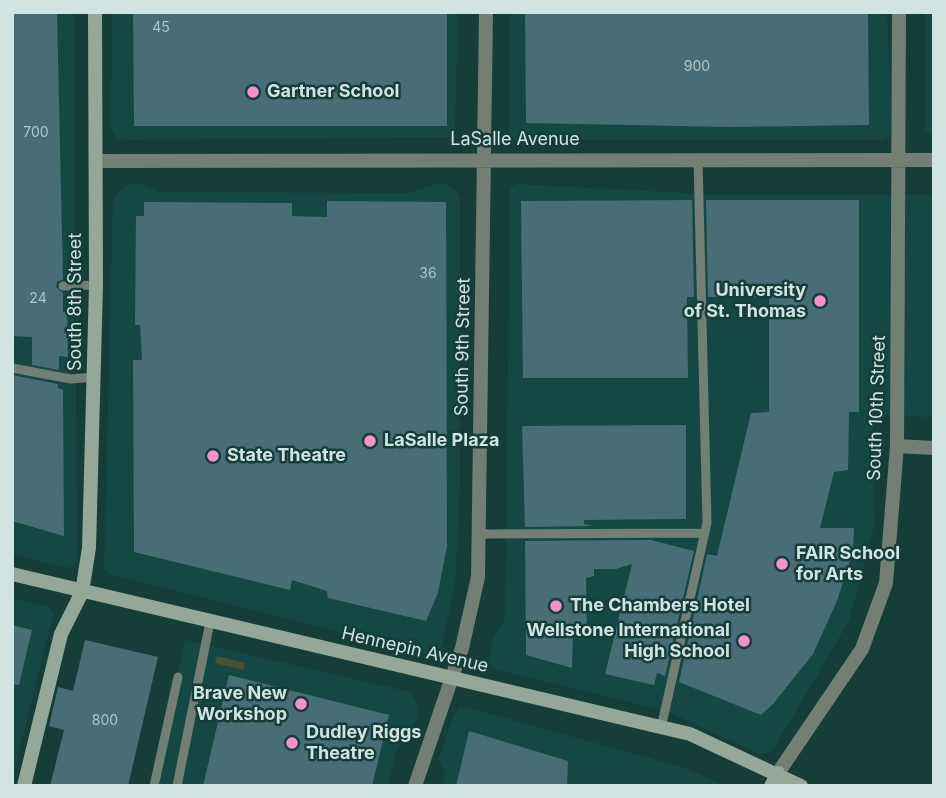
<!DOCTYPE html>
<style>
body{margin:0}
#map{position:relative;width:946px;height:798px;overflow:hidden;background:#163d38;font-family:Inter,sans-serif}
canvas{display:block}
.frame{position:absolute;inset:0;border:14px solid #d0e4e1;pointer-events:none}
</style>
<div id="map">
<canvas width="946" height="798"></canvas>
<div class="frame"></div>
</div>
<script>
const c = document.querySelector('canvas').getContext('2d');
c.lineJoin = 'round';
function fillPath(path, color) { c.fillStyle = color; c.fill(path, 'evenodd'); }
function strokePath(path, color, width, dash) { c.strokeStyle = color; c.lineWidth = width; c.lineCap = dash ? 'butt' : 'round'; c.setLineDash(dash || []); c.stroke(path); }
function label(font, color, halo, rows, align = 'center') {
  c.font = font + ' Inter,sans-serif'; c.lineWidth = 5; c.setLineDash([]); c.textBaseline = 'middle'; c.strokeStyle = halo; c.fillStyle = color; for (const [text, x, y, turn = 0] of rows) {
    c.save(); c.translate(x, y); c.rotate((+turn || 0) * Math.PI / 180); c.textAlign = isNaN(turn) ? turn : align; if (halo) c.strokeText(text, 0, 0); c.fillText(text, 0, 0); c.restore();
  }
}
const built = new Path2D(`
 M12,12h62l3,549 -3,5 -8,2 -54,-14z
 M112,12h346l-3,115 -7,10 -326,3 -7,-4 -4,-9z
 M510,12h377l5,123 -9,5h-369l-5,-4z
 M925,12h9v125l-9,-7z
 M140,183l18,9 250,1 31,-10 11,3 7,6 3,6v287l-5,100 -13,61 -9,7 -6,1 -319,-80 -4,-6 9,-371 13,-12z
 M516,184l189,10 229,1v222l-61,-2 1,112 -25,94 -76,129 -6,3 -7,1 -97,-44 -170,-41 -3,-3 -2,-4 5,-25 12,-18 5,-431z
 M12,598l37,9 5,6 -42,166z
 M185,640l226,52 5,9 2,17 -22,34 -8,34h-236z
 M459,707h7l219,61 41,18h-284l3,-12 -7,-15 16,-44z`);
const green = new Path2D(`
 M217,656l28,7 -2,7 -28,-7z`);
const building = new Path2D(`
 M12,12h45l6,267 -6,3 -1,5 7,6v19h4l1,45 -9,-1v14l-27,-5v-28l-20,-1z
 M133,12h314v114h-313z
 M525,12h343l1,113 -138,2 -205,-4z
 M692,200l2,97h-7l1,81h-165l-2,-177z
 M706,200h153v212h-10l-1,58 -14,2 -14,56h34l-1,23 -16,50 -24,53 -40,50 -12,11 -82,-33 28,-128 10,2 34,-143 18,-1v-115h-61z
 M327,201l119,1 1,344 -9,47 -12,28 -98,-23 -1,-7 -35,-11 -2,10 -156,-38 -1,-192h9l-2,-35h-5l1,-109h8v-14l148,1v13l35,1z
 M12,375l46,9v4l5,2 1,146 -52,-15z
 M686,425v94l-102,1v4l10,2 -69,1 -3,-101z
 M651,540l43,11 -29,125 -8,-3 -3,12 -49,-11 27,-110 -16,5h-22v7l-8,2 1,55h-14l-1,35 -46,-13 -1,-114z
 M12,625l20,5 -13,55 -7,-1z
 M85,640l73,17 -30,129h-78l14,-56 -15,-4 9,-39 15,4z
 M229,675l160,40 -17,71h-169z
 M469,731l99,30 -1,25h-111z`);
const service = new Path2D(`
 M63,286l33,-1
 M12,368l59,11 24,-2
 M479,534l225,-1
 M661,728l46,-205 -9,-363
 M154,786l24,-109
 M177,786l33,-164`);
const tertiary = new Path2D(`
 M96,161l838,-1
 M897,446l37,2
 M778,773l84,-124 24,-66 11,-137 2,-434
 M415,786l47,-138 16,-71 8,-565`);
const secondary = new Path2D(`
 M12,574l678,160 111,52
 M24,786l37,-152 21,-42 7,-44 7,-263 -1,-273
 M771,786l7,-13`);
const markers = [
 [253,92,7,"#f890cc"],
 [820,301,7,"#f890cc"],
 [370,441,7,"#f890cc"],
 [213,456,7,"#f890cc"],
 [782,564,7,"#f890cc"],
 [556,606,7,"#f890cc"],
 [744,641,7,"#f890cc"],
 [301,704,7,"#f890cc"],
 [292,743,7,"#f890cc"]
];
const numberNames = [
 ["45",161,28],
 ["900",697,67],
 ["700",36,133],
 ["36",428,274],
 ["24",38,299],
 ["800",105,721]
];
const poiNames = [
 ["Gartner School",267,92],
 ["University",806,291,"right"],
 ["of St. Thomas",806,312,"right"],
 ["LaSalle Plaza",384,441],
 ["State Theatre",227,456],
 ["FAIR School",796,554],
 ["for Arts",796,575],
 ["The Chambers Hotel",570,606],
 ["Wellstone International",730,631,"right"],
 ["High School",730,652,"right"],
 ["Brave New",287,694,"right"],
 ["Workshop",287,715,"right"],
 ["Dudley Riggs",306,733],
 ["Theatre",306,754]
];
const streetNames = [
 ["LaSalle Avenue",515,140],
 ["South 8th Street",76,302,-90],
 ["South 9th Street",463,347,-89],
 ["South 10th Street",877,408,-88],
 ["Hennepin Avenue",415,650,13]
];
fillPath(built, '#164843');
fillPath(green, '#495133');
fillPath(building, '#486d77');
strokePath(service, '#727f75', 9);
strokePath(tertiary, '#727f75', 14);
strokePath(secondary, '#94a899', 14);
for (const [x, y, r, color] of markers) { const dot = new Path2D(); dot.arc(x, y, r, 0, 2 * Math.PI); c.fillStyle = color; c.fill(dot); strokePath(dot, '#163d38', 2.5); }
label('14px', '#aec6c6', null, numberNames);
label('bold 18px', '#d0e4e1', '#163d38', poiNames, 'left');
label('18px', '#d0e4e1', '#163d38', streetNames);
</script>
